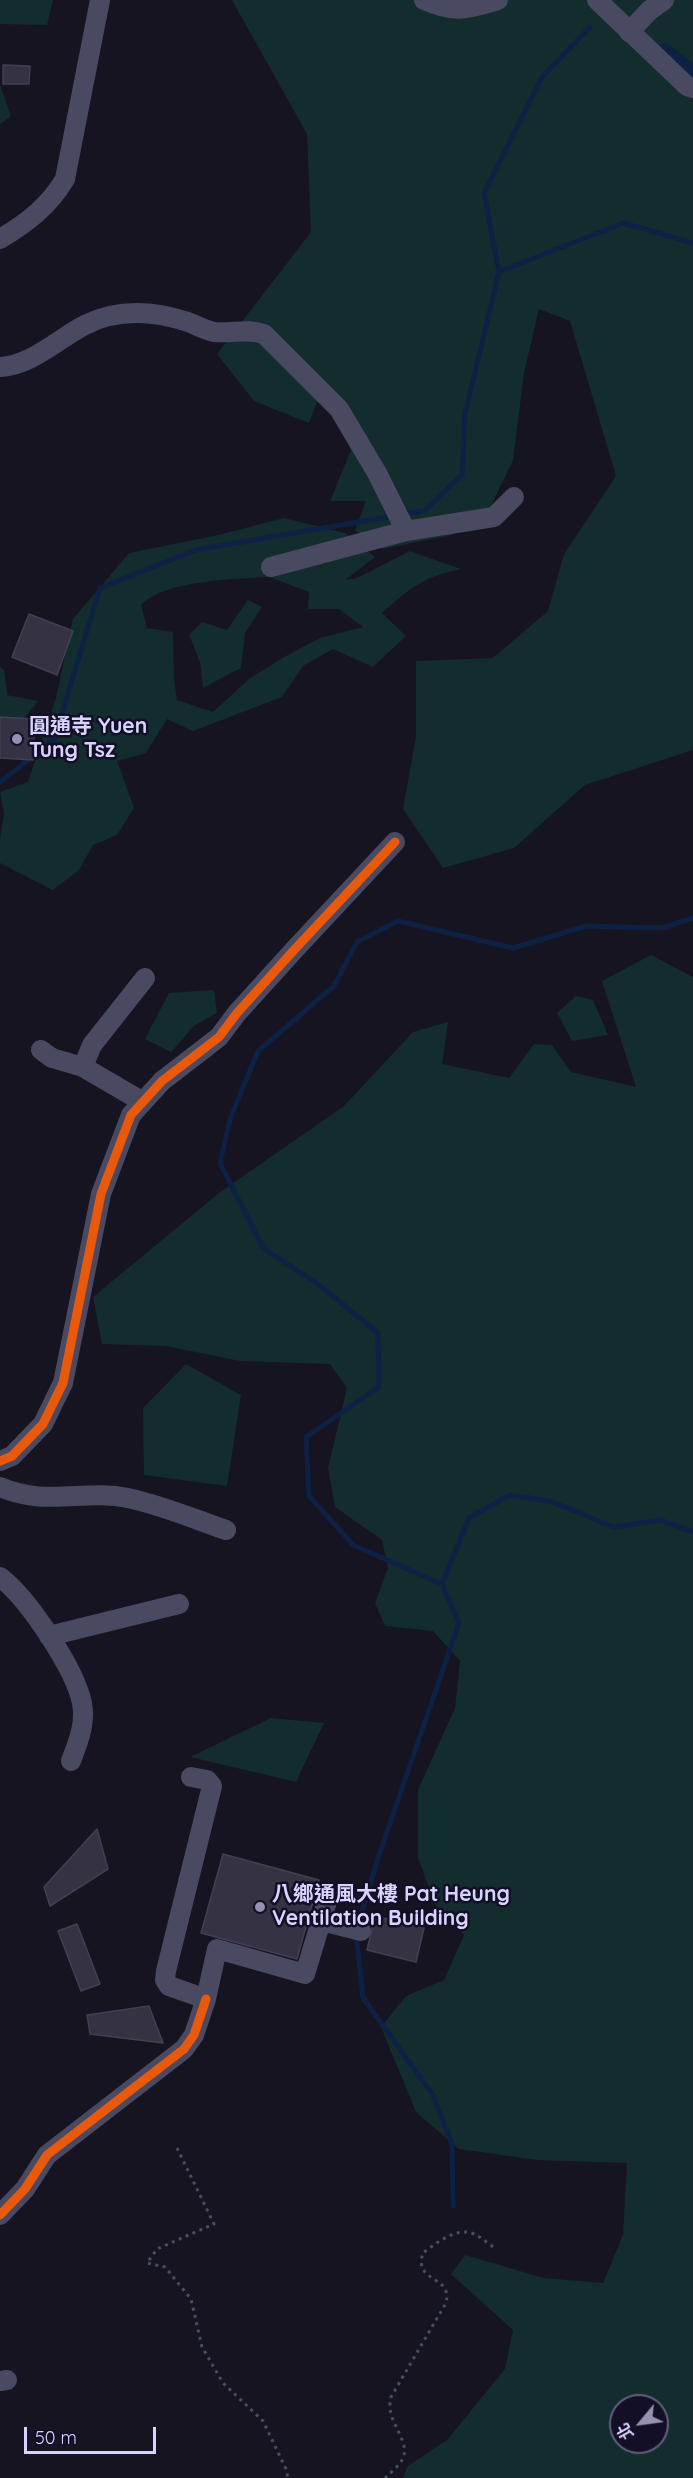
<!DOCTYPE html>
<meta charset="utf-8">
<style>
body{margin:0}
#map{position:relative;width:693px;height:2478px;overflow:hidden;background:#161421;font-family:Quicksand,"Noto Sans TC",sans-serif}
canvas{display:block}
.north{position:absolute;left:609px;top:2394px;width:60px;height:60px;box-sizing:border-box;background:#130f26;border:2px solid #625e7d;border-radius:50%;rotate:241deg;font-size:16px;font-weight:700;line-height:24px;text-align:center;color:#d9d4ff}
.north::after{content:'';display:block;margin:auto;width:21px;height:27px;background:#9591b1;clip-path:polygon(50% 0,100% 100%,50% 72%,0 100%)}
.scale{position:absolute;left:24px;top:2427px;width:132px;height:27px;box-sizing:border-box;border:3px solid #d9d4ff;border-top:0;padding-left:8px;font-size:18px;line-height:21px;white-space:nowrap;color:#d9d4ff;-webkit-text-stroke:4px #130f26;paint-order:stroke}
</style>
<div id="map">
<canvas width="693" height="2478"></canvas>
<div class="north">北</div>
<div class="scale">50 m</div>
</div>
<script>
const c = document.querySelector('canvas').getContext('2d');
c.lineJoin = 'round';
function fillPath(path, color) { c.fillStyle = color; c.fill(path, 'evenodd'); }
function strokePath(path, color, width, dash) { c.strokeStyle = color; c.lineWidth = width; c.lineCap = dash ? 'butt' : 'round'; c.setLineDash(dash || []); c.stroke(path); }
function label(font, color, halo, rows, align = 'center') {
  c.font = font + ' Quicksand,"Noto Sans TC",sans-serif'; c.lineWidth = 5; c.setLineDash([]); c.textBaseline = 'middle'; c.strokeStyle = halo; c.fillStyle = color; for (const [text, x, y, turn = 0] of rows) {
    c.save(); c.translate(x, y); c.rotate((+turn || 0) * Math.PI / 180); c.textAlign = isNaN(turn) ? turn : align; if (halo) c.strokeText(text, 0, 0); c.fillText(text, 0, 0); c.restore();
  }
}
const green = new Path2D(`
 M0,0h53l-6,25 -47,-1z
 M232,0h461v750l-108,35 -71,63 -71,20 -40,-59 13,-73v-75l77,-3 55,-47 16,-57 52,-78 -46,-155 -31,-12 -15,64 -11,87 -22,46 -39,29 -70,14 -27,-19 11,-29h-36l21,-51 -12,-29 -20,-24 -10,26 -55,-22 -37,-47 94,-122 -4,-98z
 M0,85l11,31 -11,8z
 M284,518l61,15 30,24 -30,23 12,-2 53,-27 51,18c-38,8 -51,19 -79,44l24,23 -33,31 -40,-18 -30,17 -21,31 -89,34 -26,-12 -21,34 -29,8 17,47 -17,27 -24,10 -14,25 -26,20 -53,-27v-23l4,-27 -4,-21 28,-10 28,-84 17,-79 56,-66 89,-18zM269,577l40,15 -1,17h31l24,18 -43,11 -36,19 -35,22 -36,33 -36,-12 -3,-21 -1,-47 -26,-4 -6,-23c25,-25 93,-26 128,-28z
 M248,600l14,7 -17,26 -4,35 -38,20 -3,-26 -11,-27 13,-13 25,8z
 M0,667l4,3 3,25 31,6 -24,30h-14z
 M651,955l42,22v1501h-290l5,-12 39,-26 58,-71 8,-39 -62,-56 14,-19 79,23 59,5 20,-48 4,-72 -90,-3 -78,-11 -43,-37 -35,-85 25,-31 38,-16 20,-45 -29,-31 -17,-46v-68l37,-82 5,-47 -27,-30 -48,-5 -10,-23 13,-35 -6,-28 -47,-33 -7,-39 19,-80 -17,-24 -90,-3 -74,-15 -64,-2 -9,-47 126,-104 125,-87 69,-74 35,-10 -6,42 67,14 25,-34 18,1 19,27 65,15 -34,-106zM621,2406h36v36h-36z
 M214,990l3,23 -23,13 -23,26 -26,-13 24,-46z
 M576,996l17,4 15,35 -36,6 -15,-28z
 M186,1364l55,31 -14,91 -83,-11 -1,-67z
 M271,1718l53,5 -28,59 -106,-25z`);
const stream = new Path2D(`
 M499,272l-15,-79 58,-116 48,-50
 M402,514l22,-3 38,-36 3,-61 34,-142 124,-49 70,20
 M0,782l54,-42 46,-152 96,-38 197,-34
 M442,1584l-89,-39 -44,-49 -3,-59 73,-50 -1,-54 -59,-48 -56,-37 -43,-85 10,-44 28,-68 76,-65 23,-44 41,-21 115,27 73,-22 76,2 31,-10
 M358,1925l20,-67 81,-235 -17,-39 27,-66 41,-23 40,6 63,26 47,-7 33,12
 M356,1934l7,64 70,97 19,49 1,62`);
const canal = new Path2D(`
 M664,52l29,23`);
const building = new Path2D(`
 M3,65l27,1 -1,18h-26z
 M29,614l44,17 -16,44 -45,-18z
 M0,717l35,2 -2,41 -33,-2z
 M97,1829l11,40 -58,37 -6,-19z
 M223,1854l96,26 -22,79 -96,-26z
 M375,1916l49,12 -8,34 -49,-12z
 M77,1924l23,60 -19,7 -23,-60z
 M149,2006l14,37 -73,-9 -3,-19z`);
const path = new Path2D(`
 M177,2148l37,76 -57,25 -10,14 18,4 26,32 11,48 21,36 40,38 23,48 2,9
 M385,2478c5,-5 13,-11 17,-18 11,-19 -18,-38 -11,-63l55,-94c7,-29 -33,-19 -23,-50 10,-8 29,-22 43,-21 10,0 21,11 29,16`);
const minor = new Path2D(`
 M424,0c31,14 43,9 74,0
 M597,0l90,86 6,2
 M629,32l21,-22 14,-10
 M0,239c27,-16 49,-33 65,-60l35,-179
 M0,367c31,-1 59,-29 85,-42 33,-17 69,-14 103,-3 8,3 17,8 26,10 18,2 31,-4 50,2l75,75 38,64 29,58 -135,36
 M406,531l88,-14 20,-20
 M41,1050l11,8 31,9 60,35
 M83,1067l9,-22 53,-67
 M0,1461l12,-5 31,-32 20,-41 38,-189 30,-79 31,-34 57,-44 18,-24 58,-64 100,-107
 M0,1487c46,20 84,2 128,11 33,7 66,21 98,32
 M0,1577c28,21 75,92 82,126 4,21 -4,39 -11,58
 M49,1636l130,-32
 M191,1777l16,3 5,6 -46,185 -1,9 4,6 37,13 11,-50 88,25 23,-76
 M322,1921l39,10
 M0,2215l25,-26 22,-34 137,-106 10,-14 12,-36
 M0,2381l7,-1`);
const cycleway = new Path2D(`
 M0,1461l12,-5 31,-32 20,-41 38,-189 30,-79 31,-34 57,-44 18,-24 58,-64 100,-107
 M0,2215l25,-26 22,-34 137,-106 10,-14 12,-36`);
const markers = [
 [17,739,6,"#9591b1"],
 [260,1907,6,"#9591b1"]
];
const poiNames = [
 ["圓通寺 Yuen",29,727],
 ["Tung Tsz",29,751],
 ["八鄉通風大樓 Pat Heung",272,1895],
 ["Ventilation Building",272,1919]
];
fillPath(green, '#132c2d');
strokePath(stream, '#0d2144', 5);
strokePath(canal, '#0d2144', 18);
fillPath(building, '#343243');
strokePath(building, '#433f54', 1.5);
strokePath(path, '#44505f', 3, [3, 4.5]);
strokePath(minor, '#4a4962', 20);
strokePath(cycleway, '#e8590c', 9);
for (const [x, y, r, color] of markers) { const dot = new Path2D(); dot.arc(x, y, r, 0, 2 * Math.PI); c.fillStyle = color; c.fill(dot); strokePath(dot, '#130f26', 2); }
label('bold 21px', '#d9d4ff', '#130f26', poiNames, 'left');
</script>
